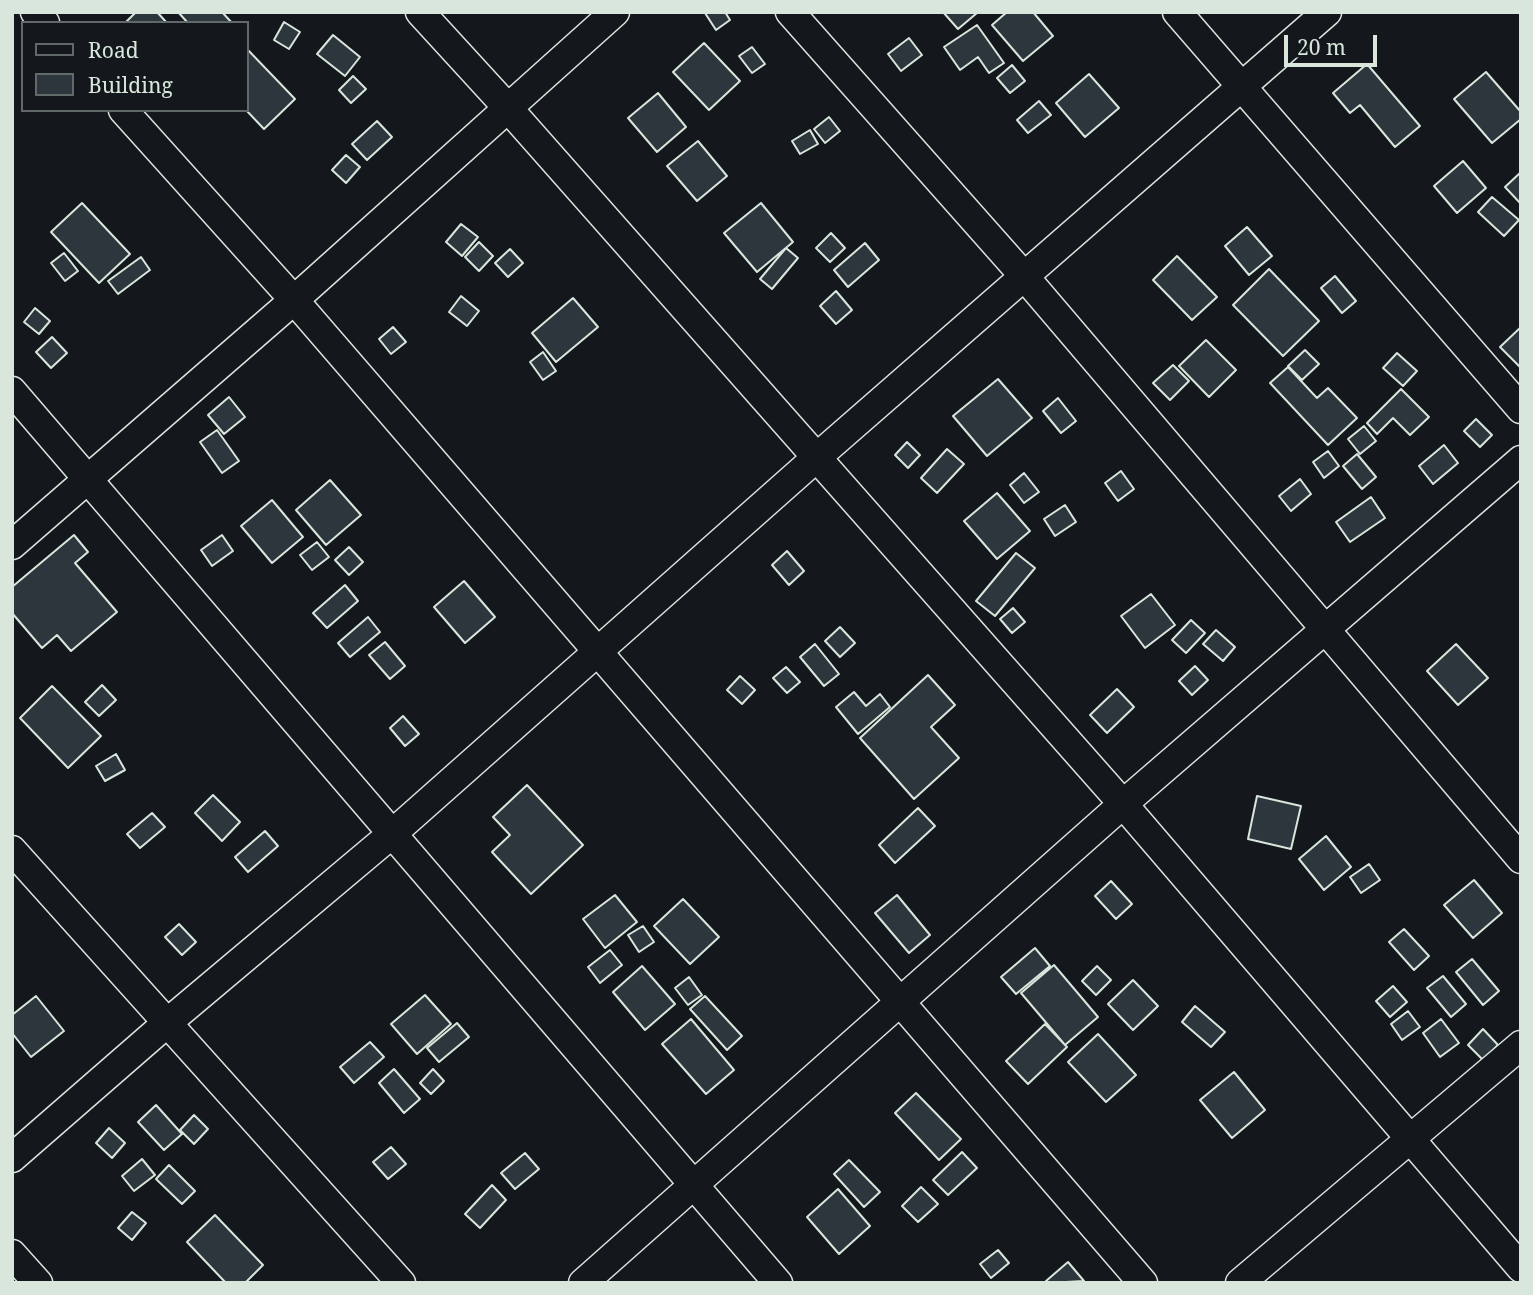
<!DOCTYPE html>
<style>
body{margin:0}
#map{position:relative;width:1533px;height:1295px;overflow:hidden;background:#14181c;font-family:"Noto Serif",serif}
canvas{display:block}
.frame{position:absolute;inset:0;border:14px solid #d8e6dc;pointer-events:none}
.legend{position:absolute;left:21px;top:21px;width:228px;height:91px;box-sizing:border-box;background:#14181c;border:2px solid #626a69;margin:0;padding:9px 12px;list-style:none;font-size:21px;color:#d8e6dc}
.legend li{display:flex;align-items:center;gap:14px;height:35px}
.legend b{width:35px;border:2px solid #626a69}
.scale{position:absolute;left:1284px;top:35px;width:93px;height:32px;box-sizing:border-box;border:4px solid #d8e6dc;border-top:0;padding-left:9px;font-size:21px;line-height:24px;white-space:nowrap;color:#d8e6dc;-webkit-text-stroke:5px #14181c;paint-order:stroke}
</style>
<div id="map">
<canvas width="1533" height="1295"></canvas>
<div class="frame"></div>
<ul class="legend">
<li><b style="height:9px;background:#14181c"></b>Road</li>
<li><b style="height:19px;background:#2c363c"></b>Building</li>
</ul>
<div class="scale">20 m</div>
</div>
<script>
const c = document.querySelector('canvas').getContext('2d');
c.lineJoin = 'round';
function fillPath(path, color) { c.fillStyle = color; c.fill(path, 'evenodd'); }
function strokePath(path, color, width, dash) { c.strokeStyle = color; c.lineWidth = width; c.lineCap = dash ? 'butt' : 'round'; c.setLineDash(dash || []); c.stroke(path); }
const building = new Path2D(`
 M136,12h21l10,11h-42z
 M178,12h44l10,11h-44z
 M707,12h18l5,8 -14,10 -11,-17z
 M943,12h34v1l-19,16z
 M1007,12h26l20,24 -30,25 -31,-36z
 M284,22l16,10 -11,17 -15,-9z
 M977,25l27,38 -15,10 -11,-16 -18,13 -16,-23z
 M333,35l27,22 -15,19 -28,-22z
 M909,38l13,17 -21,16 -13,-17z
 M704,43l36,38 -31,29 -36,-38z
 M752,47l13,17 -13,9 -13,-17z
 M247,49l48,50 -31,30 -18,-19z
 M1367,64l53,62 -25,21 -35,-42 -10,8 -17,-20z
 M1012,65l13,16 -15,12 -13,-15z
 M1486,72l35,40v7l-29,24 -38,-44z
 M1089,74l30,34 -34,29 -29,-34z
 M353,76l13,13 -15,14 -12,-13z
 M658,93l28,34 -29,25 -29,-34z
 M1039,101l12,14 -23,18 -11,-13z
 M829,117l11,14 -15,12 -11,-14z
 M377,121l15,16 -25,23 -15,-16z
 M810,130l8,14 -18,10 -8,-13z
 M698,141l29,35 -30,25 -30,-35z
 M346,155l14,12 -14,16 -14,-13z
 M1463,161l23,27 -29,25 -23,-27z
 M1521,172v32l-16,-17z
 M1492,197l27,23 -15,16 -26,-24z
 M82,203l48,51 -31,29 -48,-51z
 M761,203l32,39 -36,30 -33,-39z
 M461,224l17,13 -16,19 -16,-14z
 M1247,227l25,29 -23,19 -24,-29z
 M831,233l14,15 -15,14 -14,-14z
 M479,242l14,14 -14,15 -14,-14z
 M865,243l14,17 -31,27 -14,-17z
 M786,248l12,10 -26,31 -12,-10z
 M510,249l13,14 -15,14 -13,-14z
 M64,253l14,18 -13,10 -14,-18z
 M1177,256l40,41 -25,23 -39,-40z
 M141,257l9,13 -32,24 -10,-13z
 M1269,269l50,52 -36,35 -50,-51z
 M1335,276l21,25 -14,12 -21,-25z
 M836,291l16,19 -16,14 -16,-18z
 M461,296l18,15 -12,15 -18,-14z
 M573,298l25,29 -42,35 -24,-29z
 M35,308l15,13 -11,13 -15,-12z
 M393,327l13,15 -15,12 -12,-15z
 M1521,327v41l-21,-21z
 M52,337l15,16 -16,15 -15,-16z
 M1206,340l30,30 -27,27 -30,-31z
 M1305,350l14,14 -17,16 -14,-14z
 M543,352l13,19 -13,9 -13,-18z
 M1397,353l20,18 -14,15 -20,-18z
 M1173,365l16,16 -19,19 -17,-17z
 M1288,367l29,31 11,-10 29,30 -29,27 -58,-62z
 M998,379l34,39 -45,38 -34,-40z
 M1401,389l28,28 -19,18 -17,-17 -16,16 -10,-11z
 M229,397l16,20 -21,17 -16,-19z
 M1058,398l18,23 -15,12 -18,-22z
 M1476,419l16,16 -12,12 -16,-16z
 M1364,426l12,15 -16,13 -12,-15z
 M217,430l22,31 -17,12 -22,-31z
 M907,442l13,13 -12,13 -13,-13z
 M1444,445l14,18 -25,21 -14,-18z
 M947,449l17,15 -27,29 -16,-15z
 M1328,451l11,15 -15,12 -11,-16z
 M1357,454l19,23 -14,12 -19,-23z
 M1121,471l13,18 -16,12 -13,-18z
 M1024,473l15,19 -15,11 -14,-18z
 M1300,479l11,15 -20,17 -12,-15z
 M330,480l31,35 -35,30 -30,-35z
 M997,493l33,38 -33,28 -33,-38z
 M1371,497l14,21 -35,24 -14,-20z
 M272,500l31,37 -31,26 -31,-37z
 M1065,505l11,17 -21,14 -11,-17z
 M74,535l14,17 -13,11 42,49 -46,39 -14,-16 -15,13 -30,-35v-26z
 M222,535l11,16 -21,15 -11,-16z
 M317,542l12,15 -17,13 -12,-15z
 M349,547l14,15 -14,13 -14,-15z
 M787,551l17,20 -15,14 -17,-20z
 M1016,553l19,15 -40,48 -19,-15z
 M464,581l31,36 -30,26 -31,-36z
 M345,585l13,16 -31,27 -14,-15z
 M1151,594l24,31 -30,23 -24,-32z
 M1013,608l12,14 -13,11 -12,-14z
 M368,617l12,15 -30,25 -12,-14z
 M1191,620l14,13 -19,20 -14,-13z
 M840,627l15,16 -15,14 -15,-16z
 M1216,630l19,17 -12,14 -20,-17z
 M385,642l20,24 -15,13 -21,-24z
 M815,644l24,30 -15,12 -24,-29z
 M1456,644l32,34 -30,27 -31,-34z
 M1195,666l13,14 -16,15 -13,-14z
 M786,667l14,15 -13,11 -14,-15z
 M928,675l27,30 -24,22 28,31 -45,41 -54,-61z
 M740,676l15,14 -13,14 -15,-14z
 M102,685l14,15 -17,16 -14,-14z
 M52,686l49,50 -33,32 -48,-50z
 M1117,689l17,18 -27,26 -17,-18z
 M854,692l12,14 14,-12 10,13 -32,27 -22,-27z
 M403,716l16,18 -14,12 -15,-18z
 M116,754l9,16 -20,11 -9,-15z
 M527,785l56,60 -52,49 -39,-42 18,-17 -17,-18z
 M213,795l27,27 -18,19 -27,-28z
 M1257,796l44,10 -10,43 -43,-10z
 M918,808l17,18 -40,37 -16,-18z
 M152,813l13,14 -25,21 -13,-14z
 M265,831l13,15 -30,26 -13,-15z
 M1326,836l25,31 -27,23 -25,-31z
 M1369,864l11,16 -19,13 -11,-16z
 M1474,880l28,33 -29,25 -29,-33z
 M1111,881l21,23 -16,15 -21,-23z
 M615,895l22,27 -32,26 -22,-29z
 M897,895l33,40 -21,18 -34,-40z
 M683,899l36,38 -29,27 -36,-38z
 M179,924l17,18 -14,13 -17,-18z
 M643,926l11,16 -15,10 -11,-17z
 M1404,929l25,27 -15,14 -25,-28z
 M1035,948l15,18 -34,28 -15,-17z
 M610,950l12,15 -22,18 -12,-16z
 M1472,959l27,32 -16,14 -27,-33z
 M1054,965l44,52 -33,28 -44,-52z
 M642,966l33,38 -30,26 -32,-38z
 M1097,966l14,14 -15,15 -14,-14z
 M1443,976l23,28 -15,13 -24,-29z
 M689,977l13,18 -14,10 -13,-17z
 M1133,980l25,26 -25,24 -25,-26z
 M1393,986l14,16 -17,15 -14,-16z
 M425,995l26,29 -34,30 -26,-30z
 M36,996l28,35 -33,26 -19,-24v-18z
 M705,996l37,40 -15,14 -37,-41z
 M1195,1006l30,26 -14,15 -29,-25z
 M1408,1011l12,16 -18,13 -11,-16z
 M691,1019l43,51 -28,24 -44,-50z
 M1441,1019l18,24 -19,14 -17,-24z
 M457,1023l12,14 -30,25 -12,-14z
 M1045,1024l22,23 -39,37 -22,-23z
 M1483,1029l15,16 -15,15 -15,-15z
 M1098,1034l38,41 -30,27 -38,-40z
 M370,1042l14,15 -30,26 -14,-16z
 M394,1069l26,30 -16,14 -25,-30z
 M433,1069l11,12 -13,13 -11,-11z
 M1234,1072l31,38 -33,28 -32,-38z
 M916,1093l45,46 -22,21 -44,-47z
 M156,1105l26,29 -18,16 -26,-28z
 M194,1115l14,14 -14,15 -14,-14z
 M109,1128l16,15 -13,15 -16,-15z
 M391,1147l15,17 -18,15 -15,-17z
 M962,1152l15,16 -29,27 -15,-15z
 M525,1153l14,16 -24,20 -14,-16z
 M142,1159l13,16 -21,16 -12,-15z
 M849,1160l31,32 -16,15 -30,-33z
 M169,1165l26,26 -13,13 -26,-25z
 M492,1185l14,15 -26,28 -15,-14z
 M921,1187l17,17 -20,18 -16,-16z
 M838,1189l32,37 -31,28 -32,-37z
 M132,1212l14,11 -14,17 -14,-12z
 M215,1215l48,50 -18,18h-19l-39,-41z
 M998,1250l11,13 -18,15 -11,-14z
 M1068,1262l16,19 -36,2 -2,-2z`);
const street = new Path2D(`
 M35,12l10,11
 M420,12l87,95 616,697 398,464
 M790,12l234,264 497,583
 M1177,12l344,397
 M123,110l171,190 849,983
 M12,391l766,892
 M12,545l282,-245 321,-288
 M12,850l389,433
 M12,1158l155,-135 226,-190 423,-375 511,-446
 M12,1254l26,29
 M583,1283l540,-479 398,-344
 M1240,1283l281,-238`);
fillPath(building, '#2c363c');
strokePath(building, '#d8e6dc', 2);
strokePath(street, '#d8e6dc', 31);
strokePath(street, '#14181c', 28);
</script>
